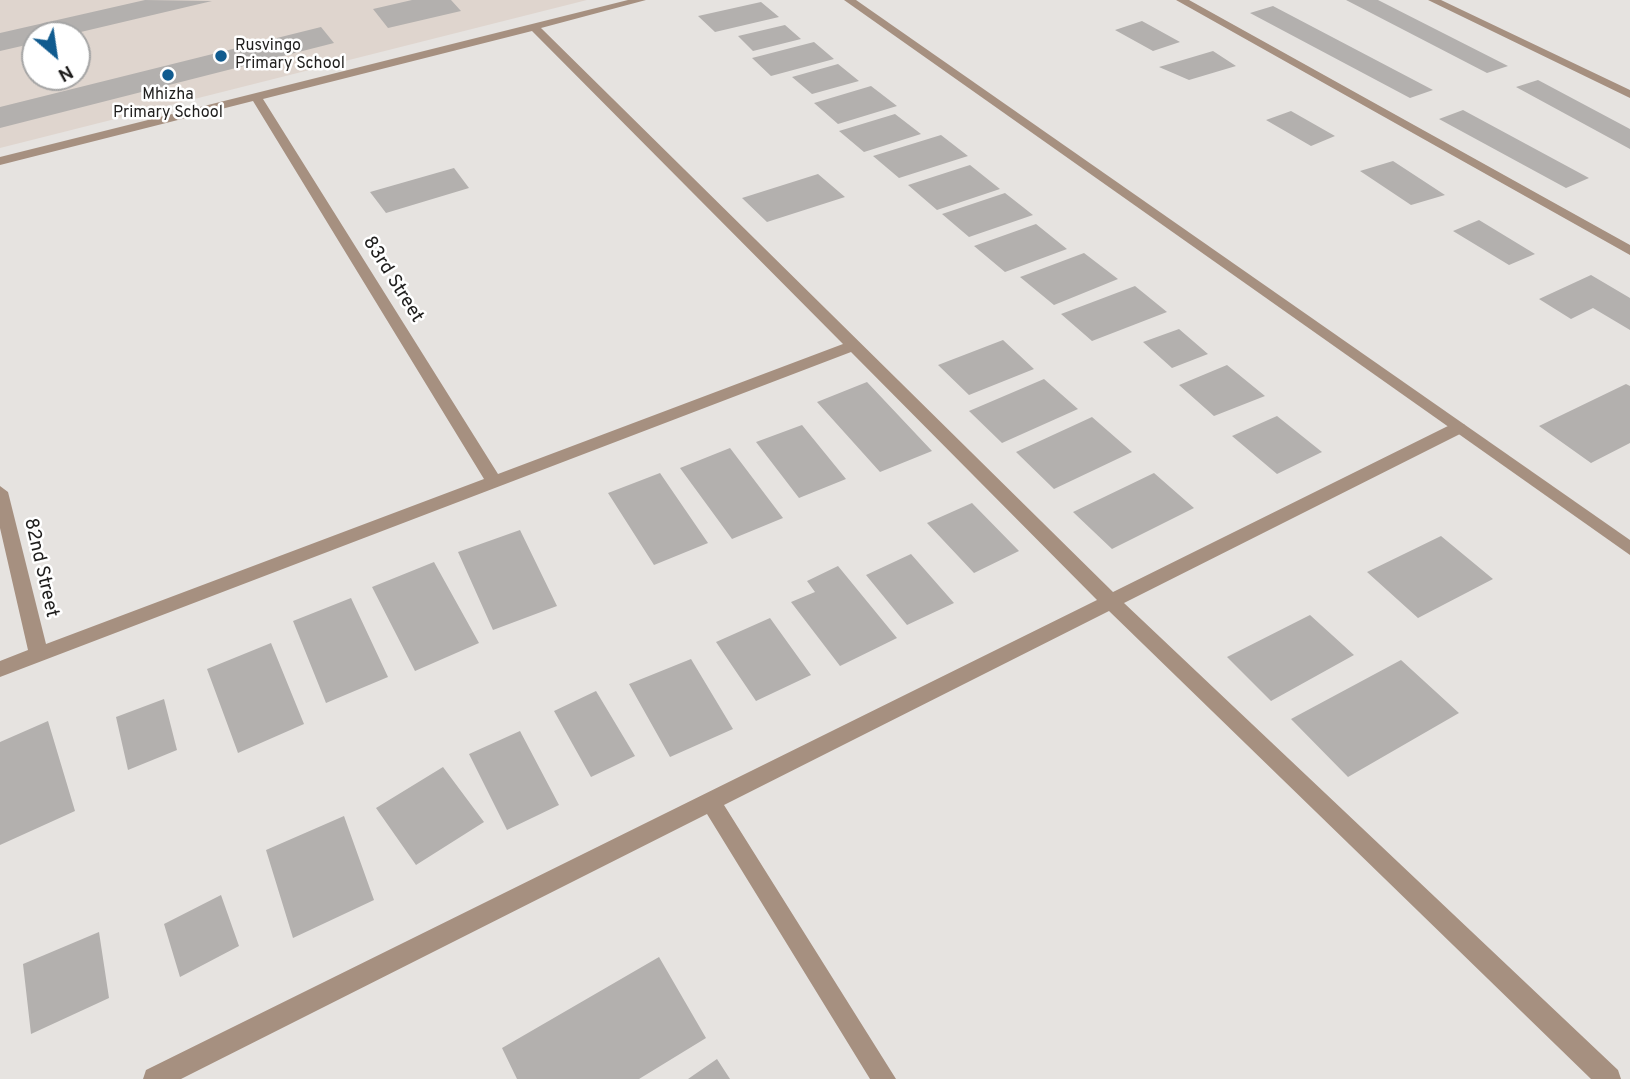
<!DOCTYPE html>
<style>
body{margin:0}
#map{position:relative;width:1630px;height:1079px;overflow:hidden;background:#e6e3e0;font-family:Overpass,sans-serif}
canvas{display:block}
.north{position:absolute;left:21px;top:21px;width:70px;height:70px;box-sizing:border-box;background:#fff;border:2px solid #a5a5a5;border-radius:50%;rotate:151deg;font-size:19px;font-weight:700;line-height:28px;text-align:center;color:#1f1e1d}
.north::after{content:'';display:block;margin:auto;width:24px;height:32px;background:#105b8f;clip-path:polygon(50% 0,100% 100%,50% 72%,0 100%)}
</style>
<div id="map">
<canvas width="1630" height="1079"></canvas>
<div class="north">N</div>
</div>
<script>
const c = document.querySelector('canvas').getContext('2d');
c.lineJoin = 'round';
function fillPath(path, color) { c.fillStyle = color; c.fill(path, 'evenodd'); }
function strokePath(path, color, width, dash) { c.strokeStyle = color; c.lineWidth = width; c.lineCap = dash ? 'butt' : 'round'; c.setLineDash(dash || []); c.stroke(path); }
function label(font, color, halo, rows, align = 'center') {
  c.font = font + ' Overpass,sans-serif'; c.lineWidth = 5; c.setLineDash([]); c.textBaseline = 'middle'; c.strokeStyle = halo; c.fillStyle = color; for (const [text, x, y, turn = 0] of rows) {
    c.save(); c.translate(x, y); c.rotate((+turn || 0) * Math.PI / 180); c.textAlign = isNaN(turn) ? turn : align; if (halo) c.strokeText(text, 0, 0); c.fillText(text, 0, 0); c.restore();
  }
}
const built = new Path2D(`
 M0,0h587l-587,148zM35,35h42v42h-42z`);
const building = new Path2D(`
 M145,0l67,1 -144,34h-33v8l-35,8v-18z
 M412,0h39l10,11 -73,17 -15,-19z
 M1346,0h32l130,66 -21,7z
 M761,2l18,15 -64,15 -17,-16z
 M1273,6l160,84 -23,8 -160,-85z
 M1142,21l38,21 -27,9 -38,-21z
 M785,25l16,14 -48,12 -15,-15z
 M321,27l13,16 -334,85v-21z
 M814,42l20,17 -63,17 -19,-18z
 M1213,51l23,15 -47,14 -30,-13z
 M838,64l21,17 -47,13 -20,-17z
 M1538,80l92,49v20l-114,-62z
 M871,86l26,20 -59,18 -24,-21z
 M1463,110l126,68 -23,10 -127,-69z
 M1291,111l44,25 -24,10 -45,-26z
 M895,114l26,20 -57,18 -25,-21z
 M941,135l27,21 -69,22 -26,-22z
 M1393,161l52,34 -34,10 -51,-34z
 M970,165l30,24 -63,21 -29,-25z
 M454,168l15,20 -83,25 -16,-21z
 M818,174l27,23 -78,25 -25,-24z
 M1005,193l28,22 -64,22 -27,-23z
 M1479,220l56,34 -26,11 -56,-34z
 M1036,224l31,25 -62,23 -31,-26z
 M1084,253l34,26 -64,26 -34,-28z
 M1591,275l39,23v32l-37,-22 -22,11 -32,-20z
 M1135,286l32,26 -75,29 -31,-27z
 M1179,329l29,25 -36,14 -29,-26z
 M1003,340l31,29 -65,26 -31,-30z
 M1227,365l38,31 -51,20 -35,-31z
 M1044,379l34,30 -76,34 -33,-32z
 M867,382l65,69 -52,21 -63,-70z
 M1626,384l4,2v57l-39,20 -52,-37z
 M1277,416l45,36 -45,22 -45,-38z
 M1092,417l40,35 -78,37 -38,-37z
 M802,425l44,54 -47,19 -43,-56z
 M730,448l53,70 -51,21 -52,-71z
 M660,473l48,70 -54,22 -46,-72z
 M1154,473l40,35 -82,41 -39,-37z
 M972,503l47,48 -45,22 -47,-50z
 M520,530l37,76 -64,24 -35,-78z
 M1441,536l52,43 -75,39 -51,-46z
 M911,554l43,49 -47,22 -41,-50z
 M434,562l45,81 -64,28 -43,-84z
 M838,566l59,72 -57,28 -49,-64 24,-10 -8,-11z
 M351,598l37,79 -62,26 -33,-82z
 M1310,615l44,40 -83,46 -44,-44z
 M770,618l41,57 -55,26 -40,-59z
 M271,643l33,81 -66,29 -31,-84z
 M691,659l42,70 -63,28 -41,-73z
 M1401,660l58,53 -111,64 -57,-58z
 M596,691l39,65 -44,21 -37,-66z
 M164,699l13,51 -49,20 -12,-53z
 M48,721l27,90 -75,34v-103z
 M520,731l39,74 -52,25 -38,-76z
 M443,767l41,55 -68,43 -40,-57z
 M344,816l30,84 -81,38 -27,-88z
 M221,895l18,51 -59,31 -16,-53z
 M99,932l10,66 -78,36 -8,-70z
 M659,957l47,81 -67,41h-122l-15,-31z
 M717,1059l13,20h-42z`);
const minor = new Path2D(`
 M628,0h18l-105,28 572,564 339,-168h12l2,4 -2,4 -340,171 494,467 3,9h-30l-482,-468 -385,194 172,274h-26l-163,-265 -526,265h-38l3,-9 951,-470 -246,-248 -851,325v-16l28,-11 -28,-122v-42l8,6 38,152 438,-165 -231,-378 -253,64v-8zM532,31l311,313 -345,130 -235,-375z
 M1176,0h13l441,245v10z
 M1428,0h13l189,90v8z`);
const tertiary = new Path2D(`
 M844,0h12l774,540v15z`);
const markers = [
 [221,56,7,"#105b8f"],
 [168,75,7,"#105b8f"]
];
const farPoinames = [
 ["Rusvingo",235,47],
 ["Primary School",235,65],
 ["Mhizha",168,96,"center"],
 ["Primary School",168,114,"center"]
];
const streetNames = [
 ["83rd Street",392,280,58],
 ["82nd Street",40,568,77]
];
fillPath(built, '#dfd5ce');
fillPath(building, '#b3b0ae');
fillPath(minor, '#a69080');
fillPath(tertiary, '#a69080');
for (const [x, y, r, color] of markers) { const dot = new Path2D(); dot.arc(x, y, r, 0, 2 * Math.PI); c.fillStyle = color; c.fill(dot); strokePath(dot, '#fff', 2.5); }
label('16px', '#1f1e1d', '#fff', farPoinames, 'left');
label('19px', '#1f1e1d', '#fff', streetNames);
</script>
